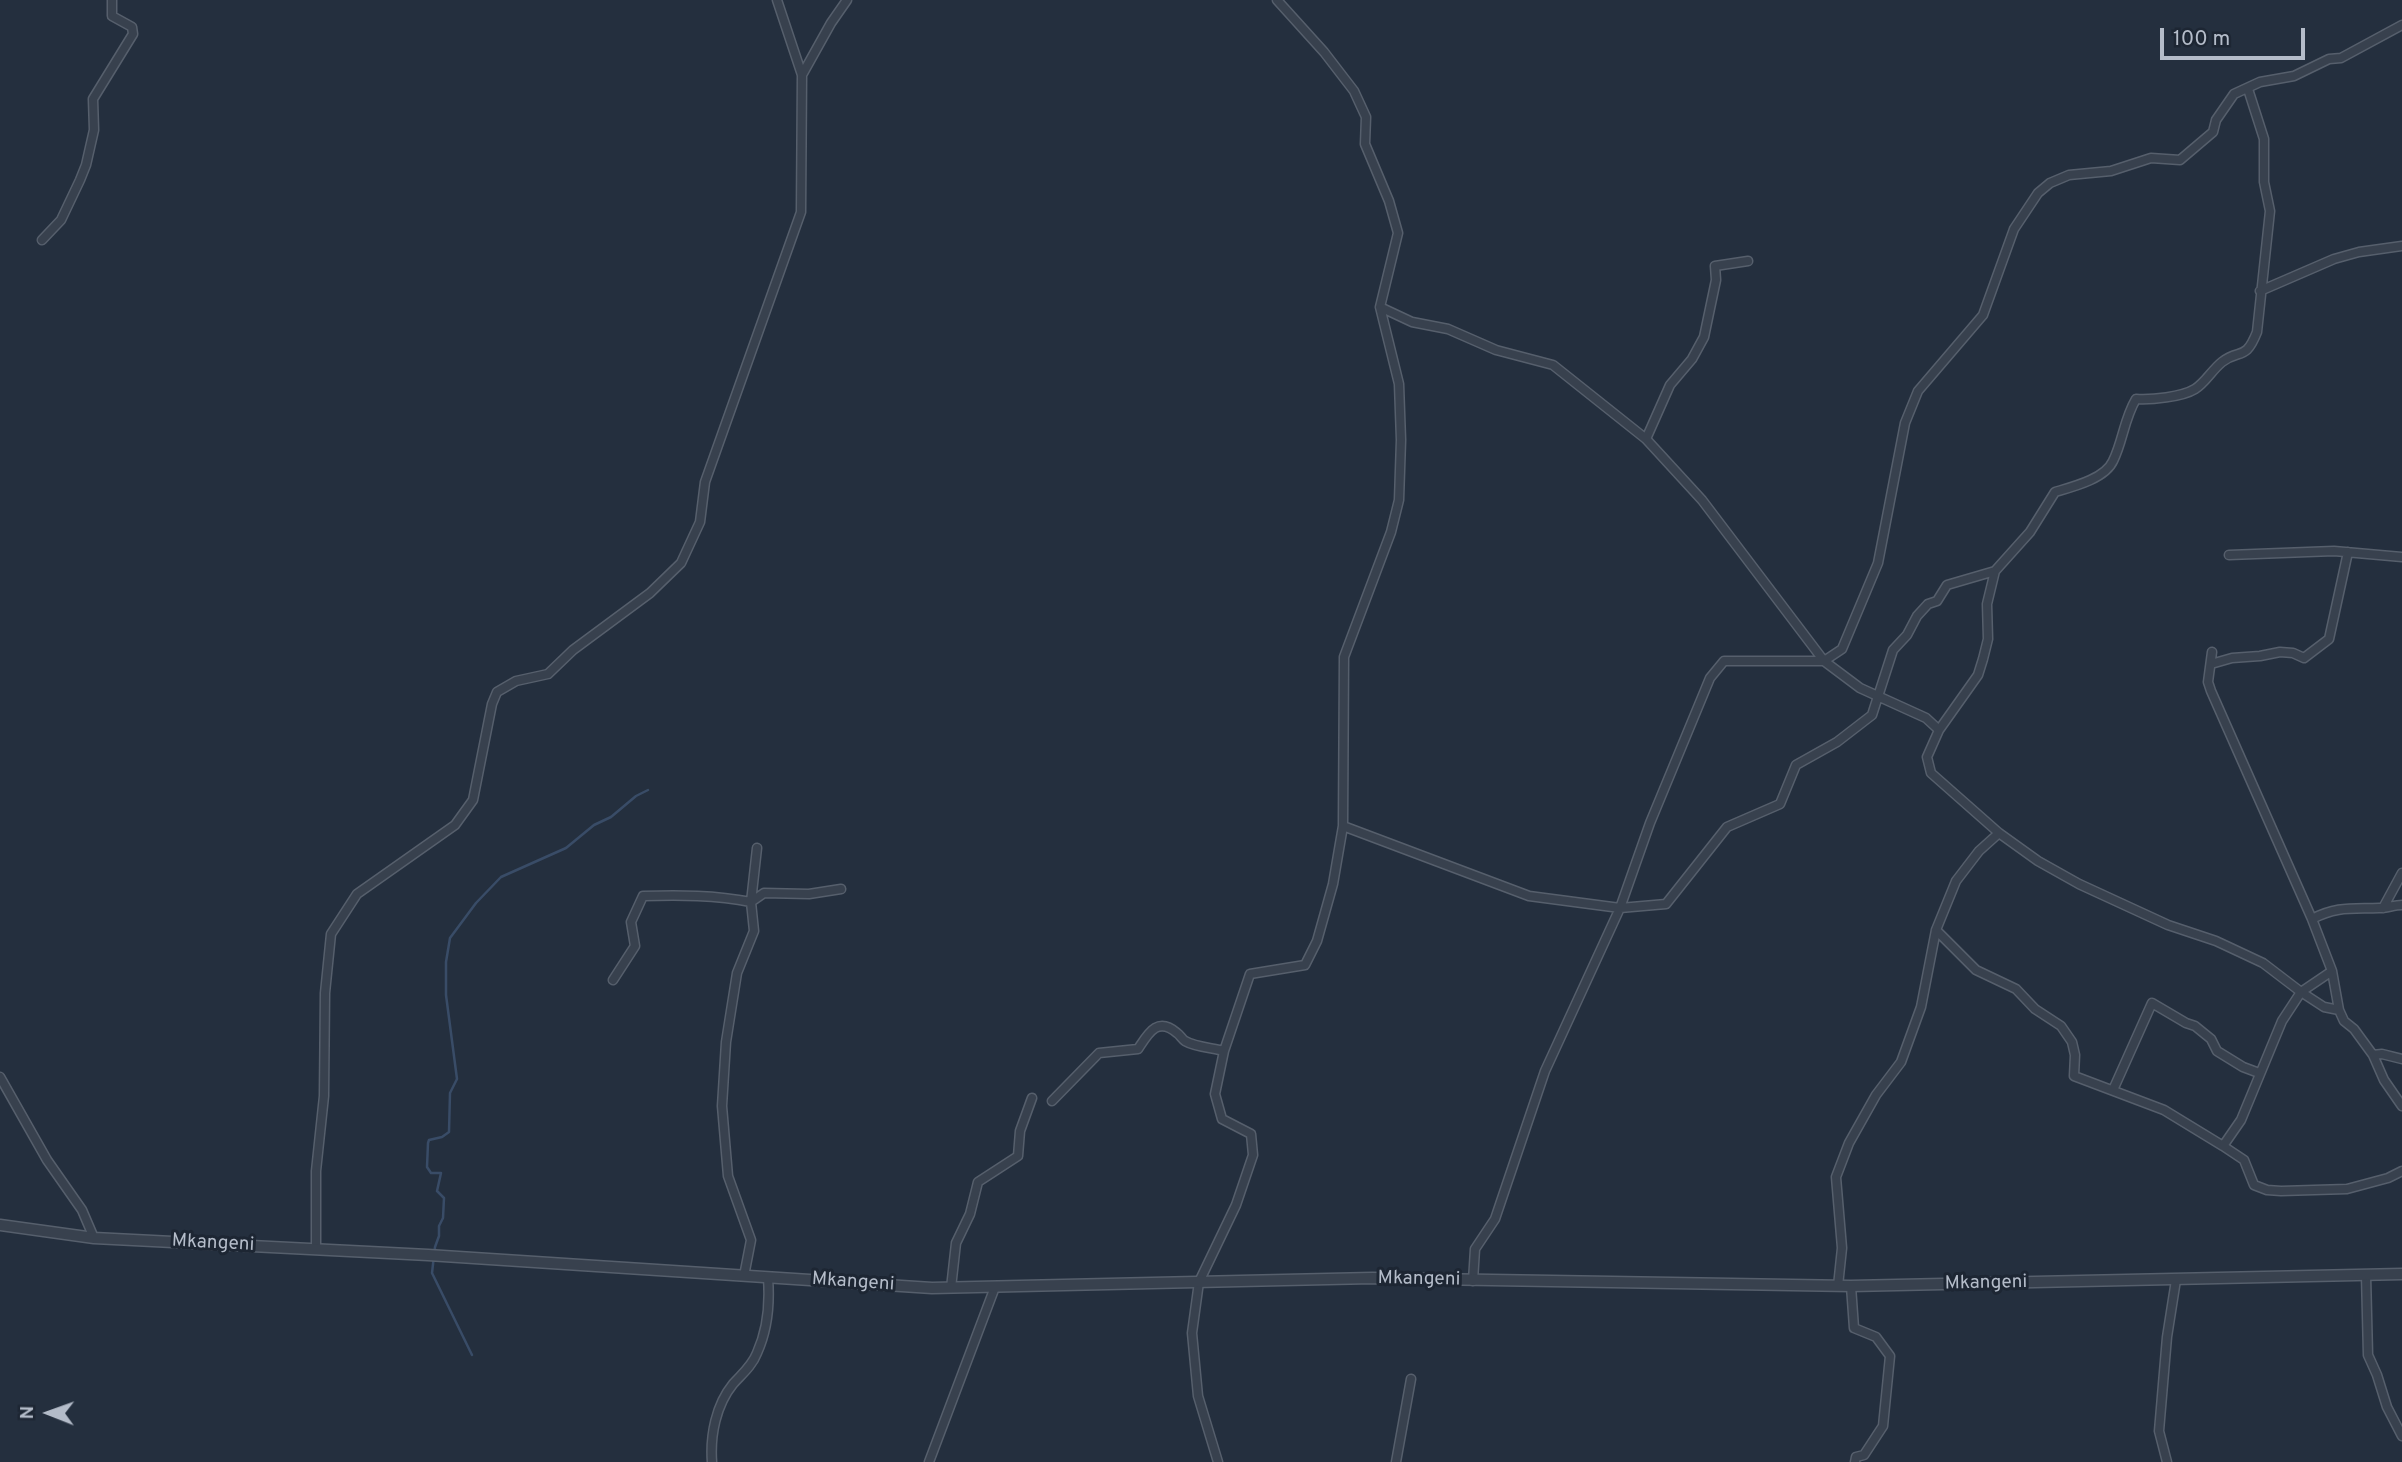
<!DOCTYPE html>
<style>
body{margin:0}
#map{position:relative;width:2402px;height:1462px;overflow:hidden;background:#242f3e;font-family:Overpass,sans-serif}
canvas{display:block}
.north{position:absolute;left:14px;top:1378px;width:70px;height:70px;-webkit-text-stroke:5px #1d2633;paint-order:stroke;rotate:271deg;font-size:19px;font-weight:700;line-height:28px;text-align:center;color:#b4bcc9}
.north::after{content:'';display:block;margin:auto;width:24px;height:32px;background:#b4bcc9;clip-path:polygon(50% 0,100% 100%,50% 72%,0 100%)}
.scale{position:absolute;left:2160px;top:28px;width:145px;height:32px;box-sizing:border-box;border:4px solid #b4bcc9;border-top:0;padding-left:9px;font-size:21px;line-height:24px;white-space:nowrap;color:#b4bcc9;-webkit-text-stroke:5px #1d2633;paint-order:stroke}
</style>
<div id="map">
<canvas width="2402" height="1462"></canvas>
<div class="north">N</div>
<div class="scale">100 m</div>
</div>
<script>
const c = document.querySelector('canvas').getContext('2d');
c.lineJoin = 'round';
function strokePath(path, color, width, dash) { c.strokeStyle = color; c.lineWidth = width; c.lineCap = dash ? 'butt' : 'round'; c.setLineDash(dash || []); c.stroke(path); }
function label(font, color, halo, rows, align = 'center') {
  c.font = font + ' Overpass,sans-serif'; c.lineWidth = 6; c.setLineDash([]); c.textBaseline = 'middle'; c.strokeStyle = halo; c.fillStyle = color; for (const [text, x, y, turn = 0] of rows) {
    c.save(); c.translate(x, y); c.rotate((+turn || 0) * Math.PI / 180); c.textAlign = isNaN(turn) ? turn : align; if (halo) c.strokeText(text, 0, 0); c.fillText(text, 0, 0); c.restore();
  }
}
const stream = new Path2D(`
 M472,1355l-40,-82 3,-26 4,-11v-10l4,-8 1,-20 -7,-7 4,-18h-10l-4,-6 1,-24 1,-3 13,-3 7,-5 1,-39 7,-14 -11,-84v-33l4,-24 26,-35 25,-26 65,-29 28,-23 17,-8 25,-21 12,-6`);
const minor = new Path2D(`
 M802,75l29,-52 16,-23
 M2248,89l16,50v43l6,29 -13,121c-12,30 -17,16 -35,30 -10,8 -17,21 -27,27 -13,8 -44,11 -59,10 -12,20 -13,42 -23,62 -8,18 -41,26 -58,31l-25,40 -35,39 -8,33 1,35 -5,20 -5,16 -39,55 -12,27 4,16 68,60 39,28 41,23 89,41 48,16 47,22 38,29 23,15 15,3 5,11 10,8 19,26 11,25 18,26
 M42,240l19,-20 19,-40 6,-15 8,-35 -1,-31 40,-65 -1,-7 -20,-11v-16
 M1748,261l-33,5 1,14 -12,57 -12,22 -22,26 -24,54 56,61 122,161 36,27 66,30 13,12
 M2260,291l74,-32 25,-7 43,-6
 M1380,307l32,15 36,7 48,21 57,15 93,74
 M2229,555l105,-4 68,6
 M2212,652l-4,30 3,9 101,228
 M2211,664l21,-6 28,-2 20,-4 13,1 11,5 25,-19 19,-87
 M1343,826l186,70 91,12 46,-4 61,-77 53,-23 16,-39 41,-23 35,-27 21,-65 14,-15 10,-19 11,-12 9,-3 10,-16 48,-14
 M2383,908l19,-35
 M1936,930l40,40 40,19 19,20 26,17 11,16 3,13 -1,21 90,34 59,36 18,-26 41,-99 19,-29 31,-21 -20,-52c25,-13 40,-10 67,-11 8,0 15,-3 23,-3
 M2332,971l7,39
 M613,980l22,-34 -4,-24 12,-26c37,-1 72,-1 108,6l13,-9 45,1 32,-5
 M2373,1055l9,-1 20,5
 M0,1077l47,83 35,50 12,28
 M2113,1090l39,-87 34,20 9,3 16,13 6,12 26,16 16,6
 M1052,1101l47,-48 39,-4c10,-15 19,-33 39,-16 3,2 5,6 8,8 10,6 28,7 39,10
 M2223,1146l21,14 10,25 13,5 14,1 66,-2 41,-11 14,-7
 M316,1249v-78l8,-75 1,-103 6,-59 26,-40 98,-69 18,-25 19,-96 5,-12 19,-11 32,-7 25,-24 77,-57 31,-30 19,-41 5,-40 96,-270 1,-137 -25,-75
 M2366,1275l2,80 9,20 10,32 15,29
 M744,1276l7,-36 -23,-64 -6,-70 4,-64 11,-69 17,-42 -3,-29 6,-54
 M1473,1281l2,-32 20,-30 50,-148 75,-163 30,-85 60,-145 14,-17h100l18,-12 36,-86 27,-140 13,-32 65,-76 31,-86 24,-36 12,-10 19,-8 42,-4 40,-13 29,2 33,-28 3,-12 18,-26 26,-12 34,-6 35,-17 12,-1 61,-33
 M1838,1286l4,-38 -6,-71 13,-34 27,-48 25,-33 20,-55 15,-77 20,-49 23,-30 20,-18
 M1851,1286l3,42 22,9 14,19 -7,70 -19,29 -8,2 -1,5
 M951,1288l5,-45 14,-29 8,-32 40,-26 2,-25 12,-33
 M712,1462c-2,-27 4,-57 21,-78 9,-10 19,-18 24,-31 11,-24 13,-49 11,-75
 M929,1462l66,-175
 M1218,1462l-20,-66 -6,-63 7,-51 37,-77 17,-50 -2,-21 -29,-15 -7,-25 9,-43 26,-77 55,-9 12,-24 16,-57 10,-58 1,-169 47,-125 8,-32 2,-60 -2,-56 -19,-77 18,-74 -9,-32 -24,-57 1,-27 -12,-26 -30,-39 -47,-52
 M1396,1462l15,-83
 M2167,1462l-8,-31 8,-94 9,-57`);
const tertiary = new Path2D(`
 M0,1225l94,13 334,17 504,33 440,-10 479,8 551,-12`);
const streetNames = [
 ["Mkangeni",213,1244,3],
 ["Mkangeni",1419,1280,1],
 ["Mkangeni",853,1283,4],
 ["Mkangeni",1986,1284,-1]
];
strokePath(stream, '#394c67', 2.5);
strokePath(minor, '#565f6c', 11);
strokePath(tertiary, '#565f6c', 13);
strokePath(minor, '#38414e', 8);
strokePath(tertiary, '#38414e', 10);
label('19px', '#b4bcc9', '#1d2633', streetNames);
</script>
